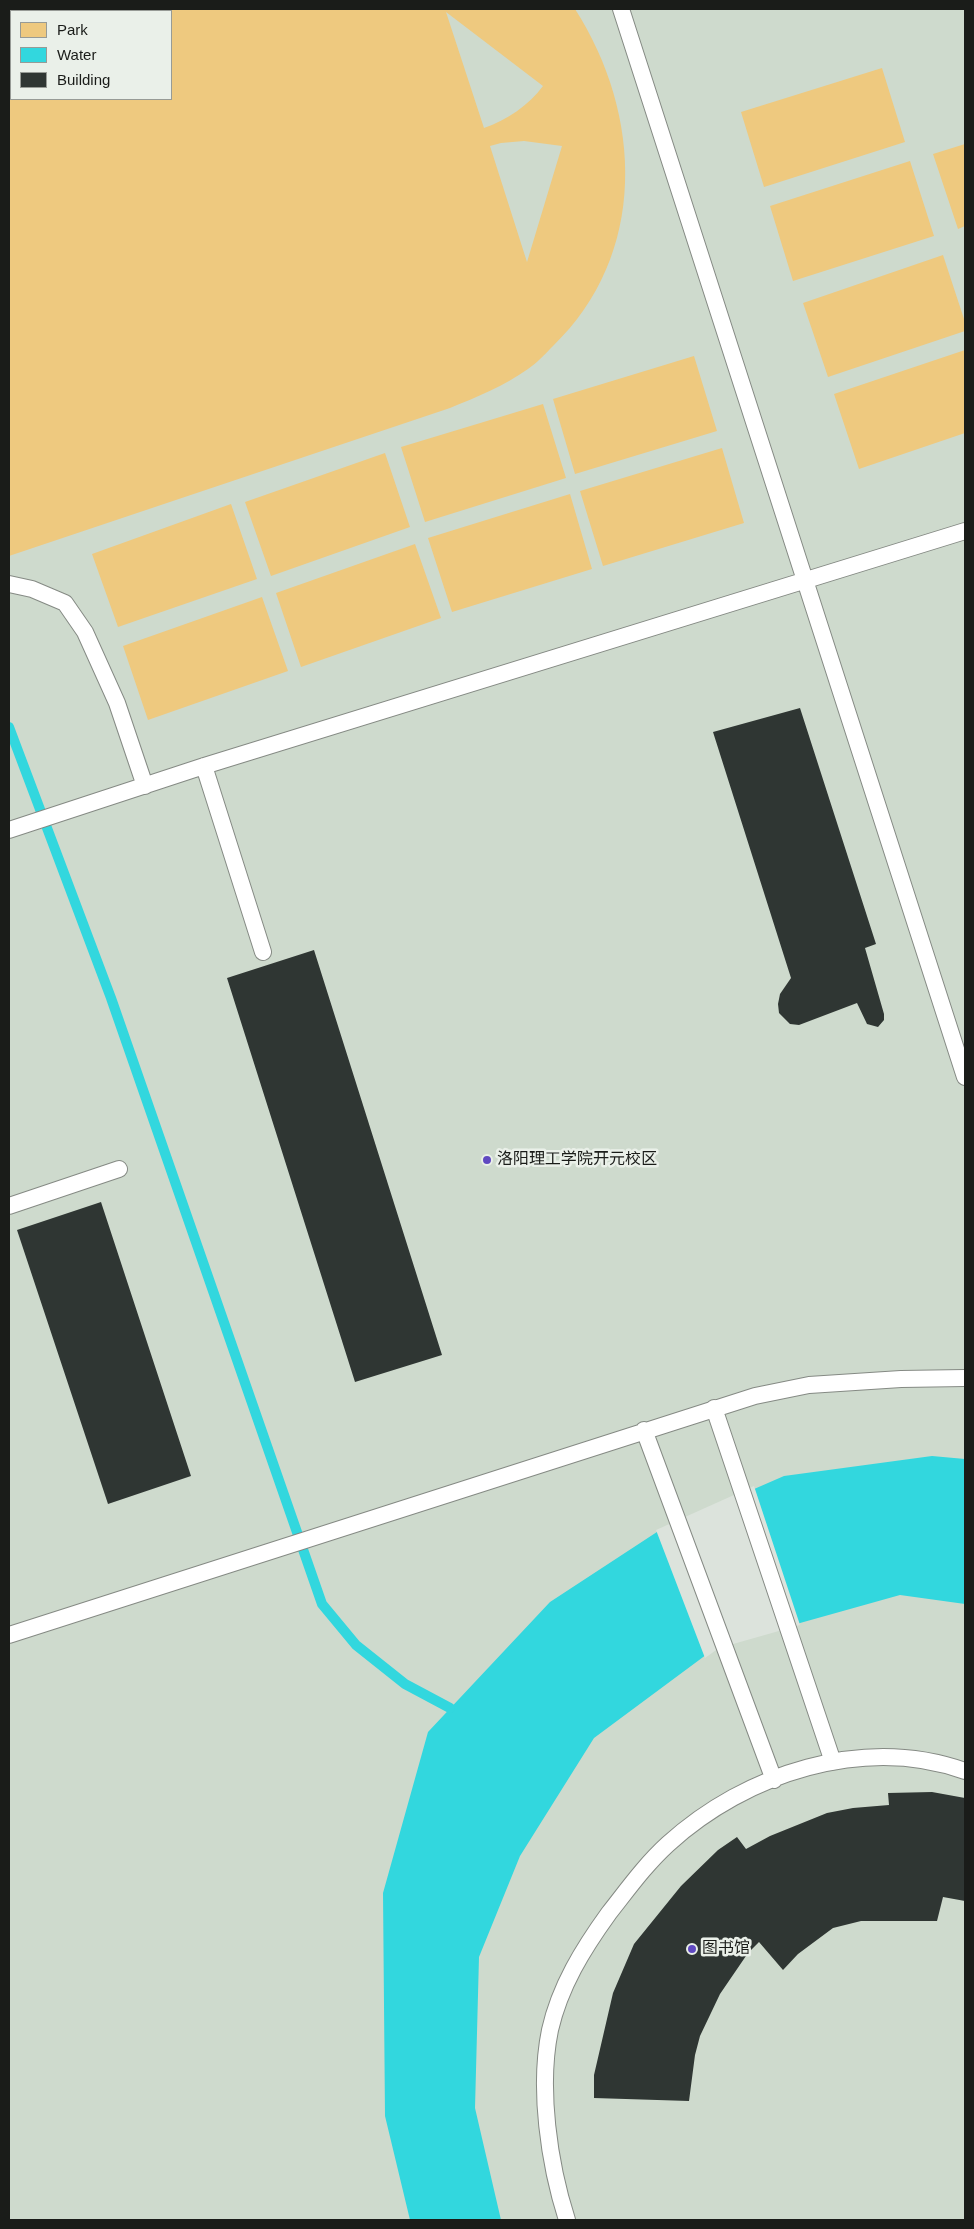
<!DOCTYPE html>
<meta charset="utf-8">
<style>
body{margin:0}
#map{position:relative;width:974px;height:2229px;overflow:hidden;background:#dce3dc;font-family:Arial,sans-serif}
canvas{display:block}
.frame{position:absolute;inset:0;border:10px solid #1a1c19;pointer-events:none}
.legend{position:absolute;left:10px;top:10px;width:162px;height:90px;box-sizing:border-box;background:#eaf0e9;border:1px solid #979b96;margin:0;padding:6px 9px;list-style:none;font-size:15px;color:#1a1c19}
.legend li{display:flex;align-items:center;gap:10px;height:25px}
.legend b{width:25px;border:1px solid #979b96}
</style>
<div id="map">
<canvas width="974" height="2229"></canvas>
<div class="frame"></div>
<ul class="legend">
<li><b style="height:14px;background:#eec97f"></b>Park</li>
<li><b style="height:14px;background:#32d7de"></b>Water</li>
<li><b style="height:14px;background:#2f3633"></b>Building</li>
</ul>
</div>
<script>
const c = document.querySelector('canvas').getContext('2d');
c.lineJoin = 'round';
function fillPath(path, color) { c.fillStyle = color; c.fill(path, 'evenodd'); }
function strokePath(path, color, width, dash) { c.strokeStyle = color; c.lineWidth = width; c.lineCap = dash ? 'butt' : 'round'; c.setLineDash(dash || []); c.stroke(path); }
function label(font, color, halo, rows, align = 'center') {
  c.font = font + ' Arial,"Noto Sans SC",sans-serif'; c.lineWidth = 5; c.setLineDash([]); c.textBaseline = 'middle'; c.strokeStyle = halo; c.fillStyle = color; for (const [text, x, y, turn = 0] of rows) {
    c.save(); c.translate(x, y); c.rotate((+turn || 0) * Math.PI / 180); c.textAlign = isNaN(turn) ? turn : align; if (halo) c.strokeText(text, 0, 0); c.fillText(text, 0, 0); c.restore();
  }
}
const built = new Path2D(`
 M9,9h956v2211h-956zM11,11h160v88h-160z`);
const green = new Path2D(`
 M72,9h503c68,106 73,246 -22,337 -8,8 -16,17 -25,23 -24,17 -51,28 -78,39l-441,148v-526l2,-1v70h160v-88h-107zM446,12l97,74c-14,19 -36,34 -59,42zM524,141l38,5 -35,116 -37,-116 11,-3z
 M882,68l23,74 -141,45 -23,-75z
 M965,144v82l-7,3 -25,-75z
 M910,161l24,75 -141,45 -23,-75z
 M943,255l22,67v9l-137,46 -25,-74z
 M965,350v83l-106,36 -25,-75z
 M694,356l23,75 -142,43 -22,-75z
 M543,404l23,74 -141,44 -24,-75z
 M722,448l22,75 -141,43 -23,-75z
 M385,453l25,74 -139,49 -26,-74z
 M570,494l22,75 -140,43 -24,-74z
 M231,504l26,75 -139,48 -26,-73z
 M415,544l26,74 -140,49 -25,-74z
 M262,597l26,74 -140,49 -25,-74z`);
const water = new Path2D(`
 M932,1456l33,3v145l-65,-9 -182,51 -124,92 -74,118 -41,101 -4,151 26,112h-91l-25,-104 -2,-223 45,-161 122,-130 110,-72 124,-54z`);
const pier = new Path2D(`
 M754,1486l46,139 -81,23 -14,10 -49,-128z`);
const stream = new Path2D(`
 M9,727l102,271 211,606 34,41 49,39 45,24`);
const building = new Path2D(`
 M800,708l76,236 -11,4 19,66v6l-6,7 -11,-3 -10,-21 -58,22 -9,-1 -11,-11 -1,-9 2,-10 11,-16 -78,-246z
 M314,950l128,405 -87,27 -128,-404z
 M101,1202l90,274 -83,28 -91,-274z
 M932,1792l33,6v103l-22,-4 -6,24h-76l-28,7 -35,26 -15,16 -24,-28 -11,11 -28,41 -20,42 -5,19 -6,46 -95,-3v-23l19,-82 21,-49 47,-58 37,-36 19,-13 9,12 24,-13 57,-23 26,-5 36,-3 -1,-12z`);
const service = new Path2D(`
 M621,9l344,1068
 M9,584l23,5 33,14 20,29 32,71 28,83
 M204,766l59,186
 M9,830l195,-64 761,-235
 M9,1206l110,-37
 M714,1408l119,354
 M644,1430l130,350
 M9,1635l746,-239 54,-11 92,-6 64,-1
 M567,2220c-18,-56 -29,-132 -17,-190 10,-44 33,-81 59,-117 19,-24 36,-48 59,-69 78,-71 196,-109 297,-73`);
const markers = [
 [487,1160,5,"#6049c1"],
 [692,1949,5,"#6049c1"]
];
const poiNames = [
 ["洛阳理工学院开元校区",497,1160],
 ["图书馆",702,1949]
];
fillPath(built, '#cedacd');
fillPath(green, '#eec97f');
fillPath(water, '#32d7de');
fillPath(pier, '#dce3dc');
strokePath(stream, '#32d7de', 10);
fillPath(building, '#2f3633');
strokePath(service, '#858a84', 18);
strokePath(service, '#fff', 16);
for (const [x, y, r, color] of markers) { const dot = new Path2D(); dot.arc(x, y, r, 0, 2 * Math.PI); c.fillStyle = color; c.fill(dot); strokePath(dot, '#eaf0e9', 2); }
label('16px', '#1a1c19', '#eaf0e9', poiNames, 'left');
</script>
